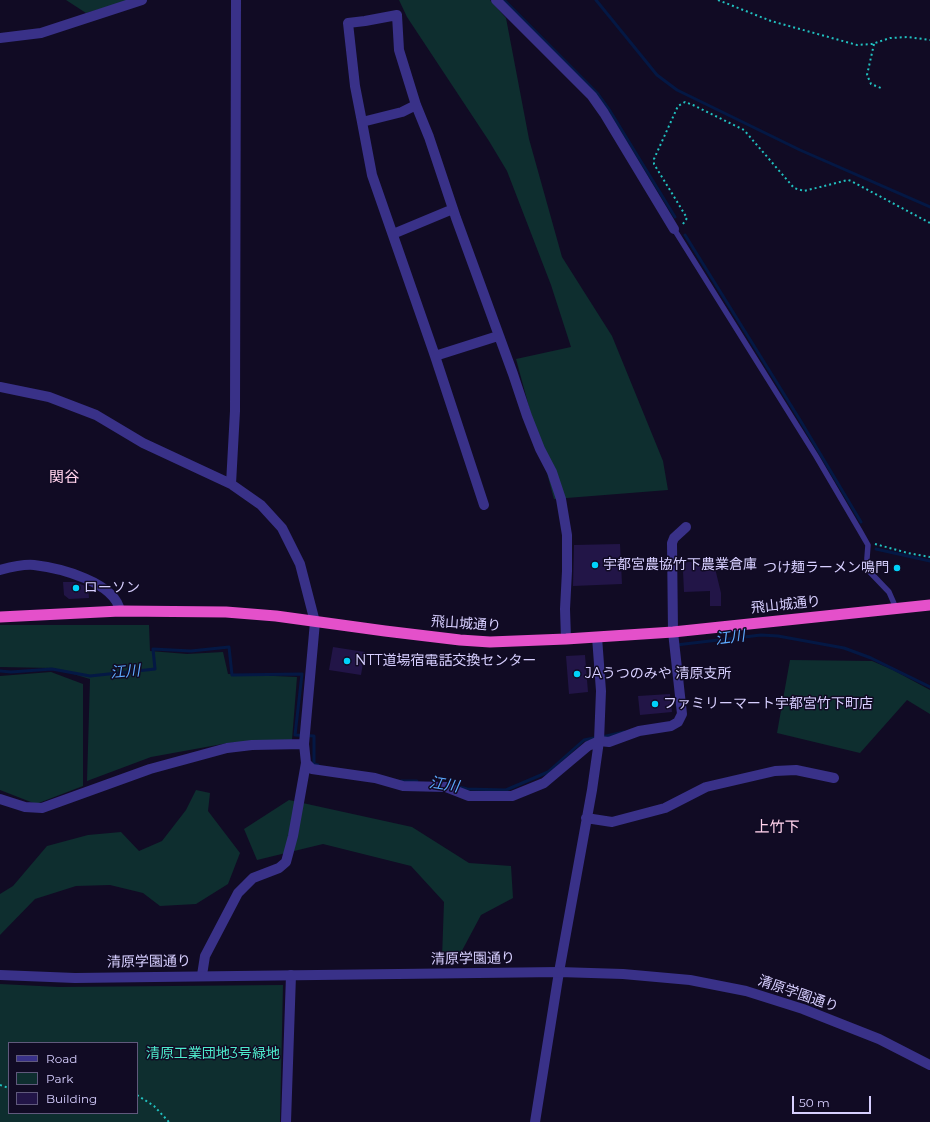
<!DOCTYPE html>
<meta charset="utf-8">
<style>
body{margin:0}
#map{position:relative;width:930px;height:1122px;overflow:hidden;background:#110b24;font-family:Montserrat,sans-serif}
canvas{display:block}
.legend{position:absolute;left:8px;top:1042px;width:130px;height:72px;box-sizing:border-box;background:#110b24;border:1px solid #60597c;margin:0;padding:5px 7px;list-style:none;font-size:12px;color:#d7cfff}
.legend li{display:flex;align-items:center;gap:8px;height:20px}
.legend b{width:20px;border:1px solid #60597c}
.scale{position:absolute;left:792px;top:1096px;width:79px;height:18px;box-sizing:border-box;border:2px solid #d7cfff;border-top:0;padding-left:5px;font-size:12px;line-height:14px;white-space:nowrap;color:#d7cfff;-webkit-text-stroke:3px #110b24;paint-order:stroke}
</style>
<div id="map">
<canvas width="930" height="1122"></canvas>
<ul class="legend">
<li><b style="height:5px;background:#393188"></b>Road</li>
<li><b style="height:11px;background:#0e2e2f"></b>Park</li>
<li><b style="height:11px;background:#221547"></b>Building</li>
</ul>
<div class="scale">50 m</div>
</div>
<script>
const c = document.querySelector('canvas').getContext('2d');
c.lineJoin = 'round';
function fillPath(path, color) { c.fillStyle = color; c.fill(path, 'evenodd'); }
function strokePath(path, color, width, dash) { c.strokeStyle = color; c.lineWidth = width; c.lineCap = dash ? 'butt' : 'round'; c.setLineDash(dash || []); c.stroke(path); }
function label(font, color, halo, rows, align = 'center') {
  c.font = font + ' Montserrat,"Noto Sans JP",sans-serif'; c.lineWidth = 3; c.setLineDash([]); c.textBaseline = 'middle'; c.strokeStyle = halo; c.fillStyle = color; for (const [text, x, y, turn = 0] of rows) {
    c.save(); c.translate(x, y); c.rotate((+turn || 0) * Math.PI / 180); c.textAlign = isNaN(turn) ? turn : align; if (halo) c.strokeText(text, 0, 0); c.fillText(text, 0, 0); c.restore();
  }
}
const green = new Path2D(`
 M66,0h66l-46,13z
 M399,0h91l16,18 23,121 33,118 50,79 51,125 5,29 -114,9 -38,-140 55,-12 -20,-62 -44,-114 -18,-30 -82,-124z
 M0,625h149l1,26 37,3 36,-2 5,22 69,3 -5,63 -64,3 -77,14 -64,24 3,-102 -37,-11 -53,-1z
 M790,660l82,1 21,9 37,20v24l-23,-14 -47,53 -83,-20z
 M51,672l32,12v102l-47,18 -36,-14v-114z
 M196,790l14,3 -2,18 32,42 -12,31 -32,20 -36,2 -17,-13 -33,-8 -34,1 -41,13 -35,36v-41l13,-8 34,-40 41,-11 33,-3 18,19 23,-10 24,-31z
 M289,800l123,27 57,36 42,3 2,32 -32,17 -24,45 -15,-2 2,-56 -33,-36 -88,-22 -66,16 -13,-31z
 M0,984l59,3 224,-2 -3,137h-280zM9,1043h128v70h-128z`);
const stream = new Path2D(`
 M504,0l93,93 13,18 65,106
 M596,0l61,75 20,15 123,60 130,57
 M685,235l115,185 61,102
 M876,549l54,12
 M676,645l85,-10 17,1 66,12 27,10 59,29
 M0,671l11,1 41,-3 38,7 65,-7 -2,-20 38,2 38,-4 3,28 70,-1 -7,61 19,1v28l4,1
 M602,737l22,-5
 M401,781h16
 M456,786l11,3 39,1 42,-18 36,-32 10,-2`);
const building = new Path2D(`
 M620,544l2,40 -49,2 1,-41z
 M680,562h20l1,6 13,-4 7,29v13h-11v-15l-26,1 -1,-21h-2z
 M63,582h12l13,5 1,11 -20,1 -5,-4z
 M333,647l32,5 -4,23 -32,-5z
 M585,655l3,37 -19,2 -3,-38z
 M670,694l2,18 -32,3 -2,-19z`);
const path = new Path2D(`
 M718,0l53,21 86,24 15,-1 18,-6 18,-1 22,3
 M874,44l-7,31 4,9 10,4
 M683,224l4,-6 -33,-54v-5l24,-53 7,-4 8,3 51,25 50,58 10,3 44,-11 3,1 79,42
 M875,544l33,9 22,4
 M0,1085l9,3
 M137,1095l17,11 15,16`);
const service = new Path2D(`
 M674,229l142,227 44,75 8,14 -1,13v11l22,23 7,16`);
const minor = new Path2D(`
 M496,0l96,96 12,17 70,116
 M416,105l-14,7 -40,10 -7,-36 -7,-63 17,-2 32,-6 2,35 17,55 13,32 27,81 57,156 14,42 13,33 12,23 9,27 6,36v36l-2,38 1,30
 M362,122l10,53 63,181 49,149
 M393,234l60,-25
 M435,356l63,-20
 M0,387l49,10 47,18 47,28 88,41 30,21 21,23 18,36 15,58 -11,122 2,19 6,6 63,9 28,8 43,1 23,9h43l32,-13 44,-37 11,-5 10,1 30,-11 32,-5 7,-4 4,-8 -9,-82 -1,-89 2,-5 12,-11
 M231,484l4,-73 1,-411
 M0,570c11,-3 23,-6 34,-5 26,3 81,17 86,46
 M0,799l25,8 17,1 108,-39 77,-21 25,-3 52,-1
 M586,818l26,4 53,-14 41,-21 69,-16 21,-1 38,8
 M202,975l3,-19 33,-63 15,-15 26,-10 7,-6 7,-26 13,-73
 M286,1122l5,-147
 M535,1122l24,-150 33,-182 7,-49 2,-50 -4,-54`);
const tertiary = new Path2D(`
 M0,38l41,-5 101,-33
 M0,975l75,3 484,-6 64,2 67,6 56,11 57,18 76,30 51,26`);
const trunk = new Path2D(`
 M0,617l120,-6 106,1 50,4 109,15 75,9 30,2 76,-3 107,-7 257,-27`);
const markers = [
 [595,565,4,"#00d2fa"],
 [897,568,4,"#00d2fa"],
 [76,588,4,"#00d2fa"],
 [347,661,4,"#00d2fa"],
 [577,674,4,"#00d2fa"],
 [655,704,4,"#00d2fa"]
];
const poiNames = [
 ["宇都宮農協竹下農業倉庫",603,565],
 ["つけ麺ラーメン鳴門",889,568,"right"],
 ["ローソン",84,588],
 ["NTT道場宿電話交換センター",355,661],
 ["JAうつのみや 清原支所",585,674],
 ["ファミリーマート宇都宮竹下町店",663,704]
];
const streetNames = [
 ["飛山城通り",786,605,-6],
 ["飛山城通り",466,624,4],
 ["清原学園通り",473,959,-1],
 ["清原学園通り",149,962,-1],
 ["清原学園通り",798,994,19]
];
const parkNames = [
 ["清原工業団地3号緑地",213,1054]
];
const neighbourhoodNames = [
 ["関谷",64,478],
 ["上竹下",777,828]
];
const waterNames = [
 ["江川",730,638,-7],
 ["江川",125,672,-5],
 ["江川",444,785,9]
];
fillPath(green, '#0e2e2f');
strokePath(stream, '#041844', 3);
fillPath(building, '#221547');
strokePath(path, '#21c1c0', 2, [2, 3]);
strokePath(service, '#393188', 5.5);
strokePath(minor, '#393188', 10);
strokePath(tertiary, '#393188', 10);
strokePath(trunk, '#e450ca', 11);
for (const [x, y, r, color] of markers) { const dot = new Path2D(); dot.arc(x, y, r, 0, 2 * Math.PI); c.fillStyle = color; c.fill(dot); strokePath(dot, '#110b24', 1.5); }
label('14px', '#d7cfff', '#110b24', poiNames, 'left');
label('14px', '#d7cfff', '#110b24', streetNames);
label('14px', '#4eeccd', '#110b24', parkNames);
label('15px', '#ffd1eb', '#110b24', neighbourhoodNames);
label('italic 15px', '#5dabff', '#110b24', waterNames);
</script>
